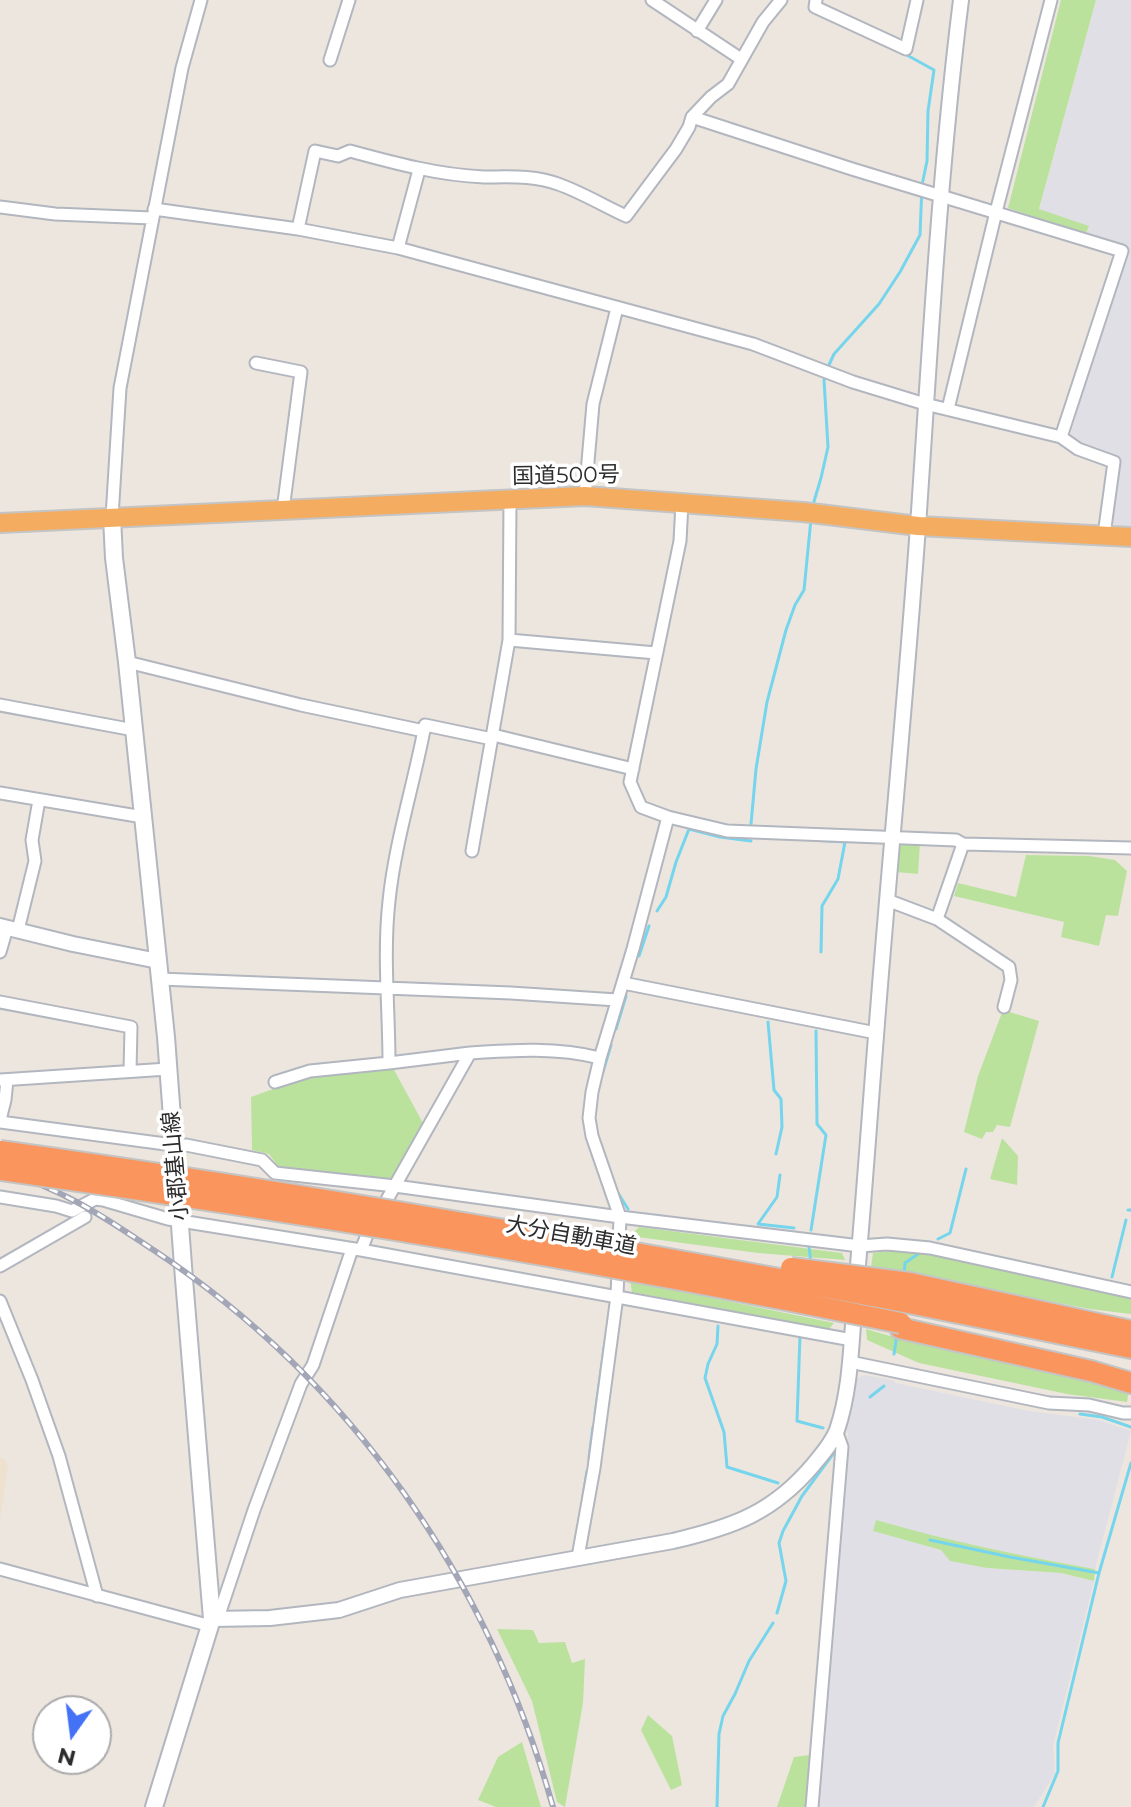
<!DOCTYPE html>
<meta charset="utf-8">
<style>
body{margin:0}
#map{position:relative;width:1131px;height:1807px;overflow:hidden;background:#ede6df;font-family:Montserrat,sans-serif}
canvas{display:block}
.north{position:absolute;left:32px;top:1695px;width:80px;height:80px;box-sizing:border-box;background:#fff;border:2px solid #ababab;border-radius:50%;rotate:194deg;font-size:22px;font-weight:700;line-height:32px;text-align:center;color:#2c2c2c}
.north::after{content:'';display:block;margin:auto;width:28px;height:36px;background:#4472f6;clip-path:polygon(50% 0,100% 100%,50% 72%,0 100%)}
</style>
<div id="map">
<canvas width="1131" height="1807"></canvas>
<div class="north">N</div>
</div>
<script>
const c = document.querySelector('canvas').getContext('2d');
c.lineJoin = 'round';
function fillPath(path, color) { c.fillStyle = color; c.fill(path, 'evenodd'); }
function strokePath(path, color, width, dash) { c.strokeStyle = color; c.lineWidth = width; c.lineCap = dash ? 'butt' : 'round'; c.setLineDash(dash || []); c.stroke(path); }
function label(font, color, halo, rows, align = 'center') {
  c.font = font + ' Montserrat,"Noto Sans JP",sans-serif'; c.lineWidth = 7; c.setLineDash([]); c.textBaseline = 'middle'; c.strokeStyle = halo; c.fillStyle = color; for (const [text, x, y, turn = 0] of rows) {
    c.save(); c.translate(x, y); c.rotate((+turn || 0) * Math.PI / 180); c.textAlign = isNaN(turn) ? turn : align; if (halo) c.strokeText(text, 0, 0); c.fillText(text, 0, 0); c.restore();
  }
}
const industrial = new Path2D(`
 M1096,0h35v527h-13l-6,-5 9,-64 -28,-8 -23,-13 21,-76 36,-115 -41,-12 3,-7 -50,-17z
 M864,1375l29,5 3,3 133,28 70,9 32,11 -36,138 -86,-16 -79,-17 -54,-15 -2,10 67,19 46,18 74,5 33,8 -41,165 2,28 -21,33h-216l24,-280 6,-93 -3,-8 8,-26 3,-21z`);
const education = new Path2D(`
 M0,1457l4,1 4,8 -8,53z`);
const green = new Path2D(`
 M1061,0h35l-57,209 50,17 -3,8 -78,-26z
 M905,841l15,2 -2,31 -22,-2 2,-26z
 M1026,855l63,1 26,4 12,11 -9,45 -12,-1 -7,31 -38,-9 3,-15 -110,-26 4,-13 58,14z
 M1003,1010l36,11 -29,106 -13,-2 -4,7h-7l-4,7 -18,-7 14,-56z
 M393,1068l31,57 -31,54 -92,-9 -23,-4 -9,-12 -17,-4 -1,-53 41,-15 28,-7z
 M1002,1138l16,18 -1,29 -27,-6z
 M639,1227l203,26 3,7 -87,-7 -128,-17z
 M898,1250c78,11 155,33 233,46v18l-41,-5 -219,-42 2,-14z
 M630,1281l204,42 -5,6 -197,-37z
 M866,1329c86,26 176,39 263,60l-2,13 -60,-8 -148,-31 -52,-23z
 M876,1520c72,21 145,36 219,49l-1,12 -33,-8 -74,-5 -37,-7 -9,-11 -68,-19z
 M497,1629l36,1 6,13 26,-1 7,21 13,-4 -2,44 -18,104 -8,-5 -25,-101z
 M648,1715l24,21 10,49 -11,5 -30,-60z
 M522,1742l19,65h-45l-18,-7 20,-43z
 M810,1755l-5,52h-28l17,-50z`);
const stream = new Path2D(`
 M812,508l9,-30 7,-31 -4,-67 4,-13 6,-13 45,-50 21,-32 20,-37 2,-50 5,-24 1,-50 6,-41 -29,-16
 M751,824l5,-55 11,-67 19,-72 9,-25 9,-15 7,-71
 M812,840l33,2 -7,37 -16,27 -1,46
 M657,911l9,-14 10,-35 13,-33 31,8 31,4
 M639,956l10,-30
 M768,1022l6,68 7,9 1,28 -6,27
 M616,1029l10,-33
 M602,1075l9,-30
 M780,1175l-3,22 -19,27 36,4
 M618,1193l10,16
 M1128,1210h3
 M811,1230l15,-95 -9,-11 -1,-93
 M938,1239l12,-6 16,-64
 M809,1247l2,17
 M904,1274l1,-11 13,-9
 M1112,1277l14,-57
 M718,1326l-1,18 -9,20 -3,14 19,54 3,35 51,16
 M800,1336l-3,85 26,7
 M894,1354l3,-20
 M870,1397l14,-11
 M595,1414l10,-73
 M1080,1414l22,3 29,10
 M589,1458l4,-31
 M583,1496l4,-25
 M930,1540l80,17 89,16
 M777,1613l9,-32 -7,-38 4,-12 19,-35 31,-42
 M717,1807l2,-73 4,-18 12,-22 14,-33 24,-38
 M1043,1807l15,-36v-28l41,-170 32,-110`);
const minor = new Path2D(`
 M652,0l89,59
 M816,0l-1,7 91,42 11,-49
 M697,31l19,-31
 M330,60l19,-60
 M692,117l160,52 270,82 -61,186
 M0,207l55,7 97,4
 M154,209l144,20 100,19 355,96 100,38 72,22 136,33 17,12 36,13 -10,73
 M298,229l17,-78 23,5 12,-5c44,12 88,24 134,26 25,0 50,-2 74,7 23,8 46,22 68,32l50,-67 13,-22 3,-10 19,-20 17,-13 35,-62 18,-22
 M398,248l21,-78
 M256,363l45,9 -18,138
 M948,409l48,-197 55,-212
 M585,496l8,-92 24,-96
 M682,503l-2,38 -50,241 11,25 27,10 59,14 229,9 7,4
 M112,517l8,-129 62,-320 19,-68
 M509,640l147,13
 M127,662l174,43 123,26
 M0,705l134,25
 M493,735l140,34
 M0,793l143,24
 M472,851l37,-211 1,-140
 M887,900l50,19 26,-75 168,4
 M937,919l72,48 2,13 -7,27
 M18,930l17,-69 -3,-21 7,-40
 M0,952l7,-24
 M160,979l351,14 106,7
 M623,983l253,50
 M0,1002l131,25 -1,44
 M470,1053c44,-3 87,-6 130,5
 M0,1080l168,-11
 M275,1082l35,-11 79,-8
 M0,1120l5,-20 2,-20
 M0,1122l173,23h13l76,15 13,13 120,13 225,31 240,29 27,-2 43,4 201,44
 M0,1197l56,9 16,5 23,-12 8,1 65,19 193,31 491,90
 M361,1250l6,-15 103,-182 -81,10c0,-54 -6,-108 0,-162 6,-59 25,-117 36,-176l67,14
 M0,1266l85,-49
 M0,1301l32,79 27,76 38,140
 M850,1362l199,41 40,2 34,8h8
 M578,1557l16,-89 23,-172 3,-79 -28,-81 -3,-18 3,-26 8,-34 33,-109 35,-132
 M0,1569l211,57
 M218,1618l36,-108 47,-126 12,-19 39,-116
 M812,1807l30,-360 -6,-17`);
const tertiary = new Path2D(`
 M0,926l73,18 85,17
 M212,1619l58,-1 69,-8 61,-20 273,-49c60,-14 100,-28 141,-77 9,-11 18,-21 23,-34 14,-41 14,-87 18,-131 8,-87 14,-175 21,-263 13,-170 30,-340 42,-510 12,-175 21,-351 43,-526`);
const secondary = new Path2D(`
 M112,517l2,41 13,104 39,375 18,242 28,340 -58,188`);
const trunk = new Path2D(`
 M0,523l585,-27 218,16 115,14 213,11`);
const motorway = new Path2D(`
 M910,1283l221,48
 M904,1302l227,46
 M900,1328l191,43 40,12`);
const rail = new Path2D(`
 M0,1167c22,10 45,19 67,30 31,15 59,35 88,54 197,131 334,329 398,556`);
const motorwayBridge = new Path2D(`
 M0,1151c303,42 604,95 904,151
 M0,1170c302,42 602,92 901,153
 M791,1268l119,15`);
const streetNames = [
 ["国道500号",566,476,-1],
 ["小郡基山線",176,1166,-95],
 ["大分自動車道",571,1236,10]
];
fillPath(industrial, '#e1dfe6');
fillPath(education, '#eee2cf');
fillPath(green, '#bae29d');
strokePath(stream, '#75d5ec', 3);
strokePath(minor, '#b2b6bf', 15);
strokePath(tertiary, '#b2b6bf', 18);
strokePath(secondary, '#b2b6bf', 20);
strokePath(trunk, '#c4c4c4', 22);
strokePath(motorway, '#c4c4c4', 24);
strokePath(minor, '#fff', 11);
strokePath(tertiary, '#fff', 14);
strokePath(secondary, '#fff', 16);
strokePath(trunk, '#f4ad60', 18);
strokePath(motorway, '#fa965d', 20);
strokePath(rail, '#a2a6b6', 6);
strokePath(rail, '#fff', 3, [9]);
strokePath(motorwayBridge, '#c4c4c4', 24, []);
strokePath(motorwayBridge, '#fa965d', 20);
label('22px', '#2c2c2c', '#fff', streetNames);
</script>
